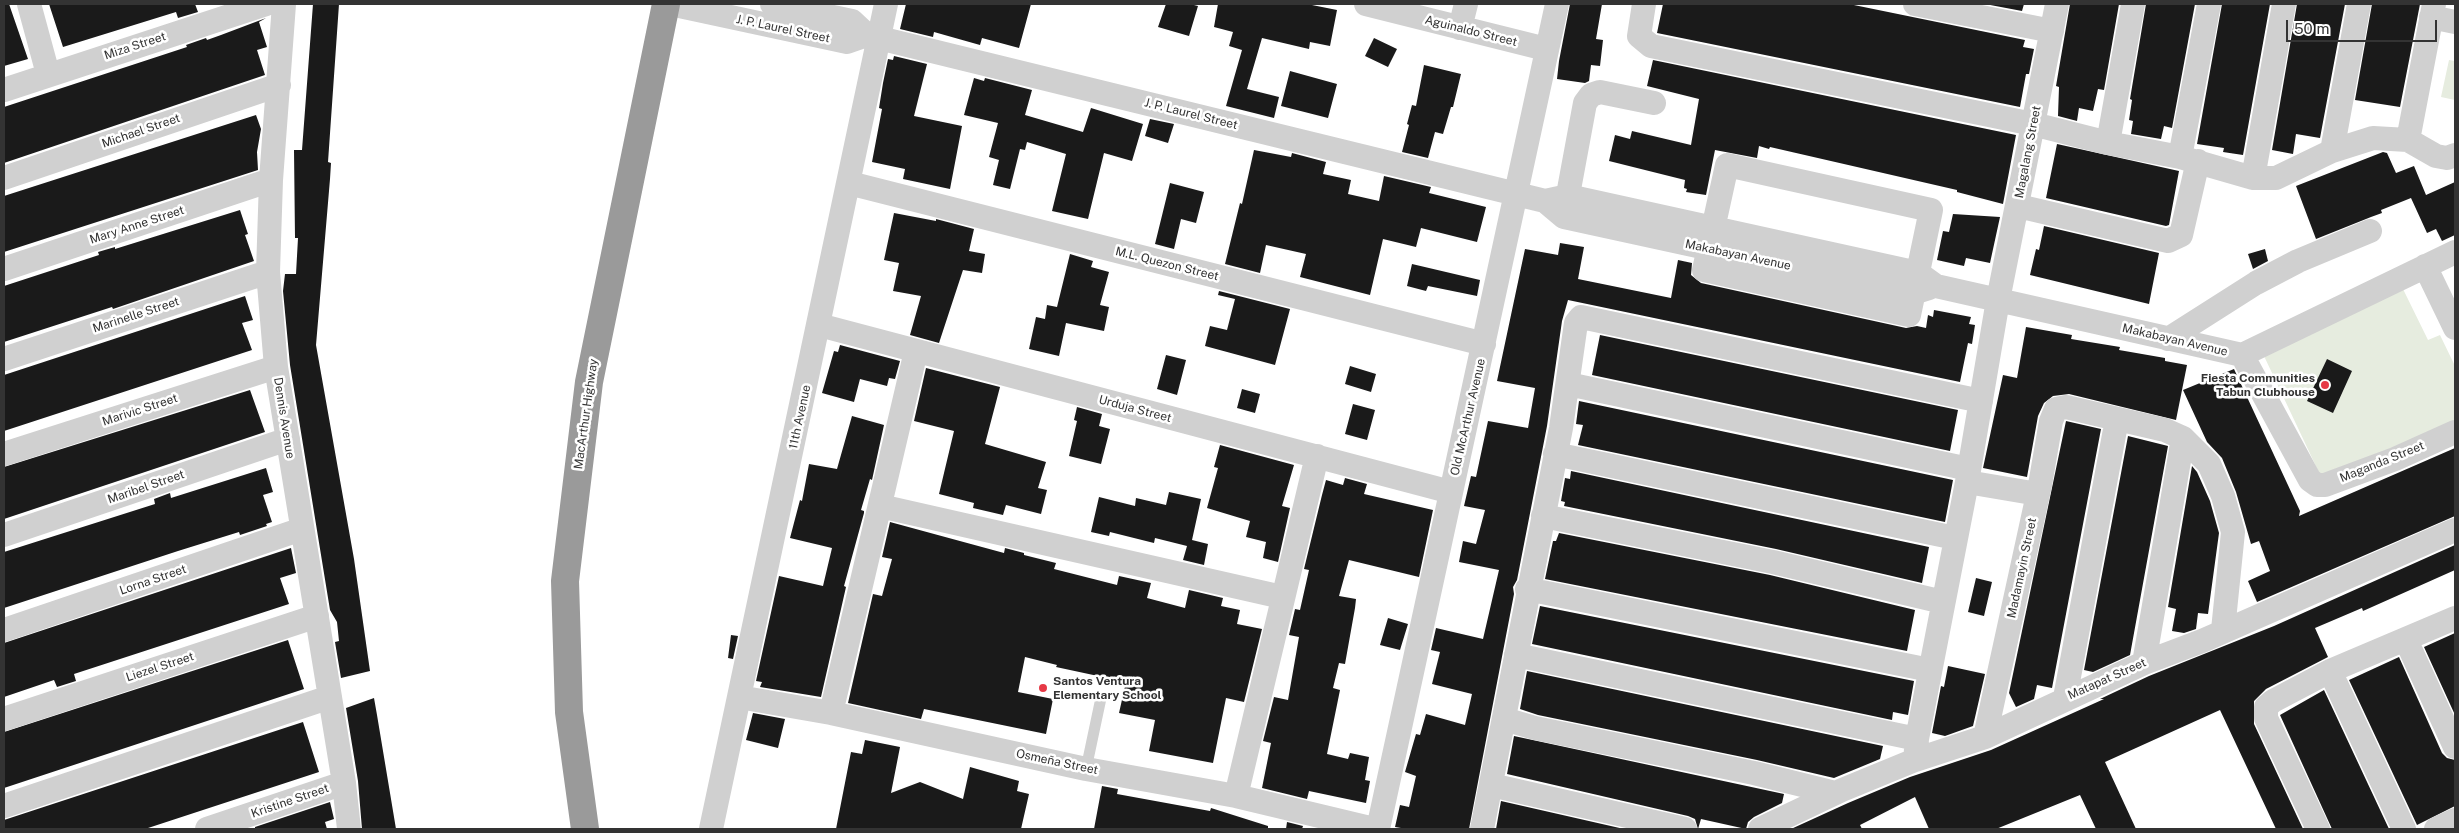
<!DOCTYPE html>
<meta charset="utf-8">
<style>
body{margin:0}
#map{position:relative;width:2459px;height:833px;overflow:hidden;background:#fff;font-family:"Public Sans",sans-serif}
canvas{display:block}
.frame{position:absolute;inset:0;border:5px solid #333;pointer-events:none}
.scale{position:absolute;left:2286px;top:20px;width:151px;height:22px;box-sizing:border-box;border:2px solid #333;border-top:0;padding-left:6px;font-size:15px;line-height:18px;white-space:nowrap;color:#333;-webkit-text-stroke:4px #fff;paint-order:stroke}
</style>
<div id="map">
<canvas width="2459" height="833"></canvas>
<div class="frame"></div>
<div class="scale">50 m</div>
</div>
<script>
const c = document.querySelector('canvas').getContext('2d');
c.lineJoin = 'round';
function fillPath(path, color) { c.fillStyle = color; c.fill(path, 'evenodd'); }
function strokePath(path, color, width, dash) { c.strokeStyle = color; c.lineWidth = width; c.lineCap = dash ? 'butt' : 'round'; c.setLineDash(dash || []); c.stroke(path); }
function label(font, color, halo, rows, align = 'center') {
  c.font = font + ' "Public Sans",sans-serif'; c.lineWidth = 5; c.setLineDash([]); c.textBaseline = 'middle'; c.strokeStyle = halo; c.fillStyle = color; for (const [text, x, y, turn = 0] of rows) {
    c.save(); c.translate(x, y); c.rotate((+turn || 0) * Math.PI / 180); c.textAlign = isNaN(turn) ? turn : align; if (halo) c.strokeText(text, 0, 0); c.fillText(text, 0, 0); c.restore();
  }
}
const green = new Path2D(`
 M2449,60l6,1v39l-14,-3z
 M2403,289l25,51 12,-5 15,31v56l-133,57 -58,-123z`);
const building = new Path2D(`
 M4,4h5l19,55 -24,7z
 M49,4h146l3,8 -20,6 -2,-6 -113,35z
 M313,4h26l-11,158 3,1 -1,16 -14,166 38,214 16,112 -29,7 -6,-36 4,-1 -2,-19 -7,-12 -40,-245 -7,-74 2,-17h11l2,-36h-3l-1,-88h8z
 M906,4h125l-12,44 -37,-10 -2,7 -46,-13 -1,5 -33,-8z
 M1166,4h24l8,2 -9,30 -31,-9z
 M1218,4h89l30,6 -7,36 -20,-4 -1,7 -47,-11 -15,51 32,8 -5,21 -48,-12 16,-56 -13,-4 4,-14 -19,-5z
 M1570,4h32l-6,35 7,1 -3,26 -9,-1 -2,16 -4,2 -28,-4 2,-18z
 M1663,4h186l176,36 -2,7 11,2 -5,25h-3l-6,33 -363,-74z
 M1985,4h39l-2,7z
 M2070,4h49l-15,86 -6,-1 -5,22 -14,-3 -2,13 -19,-5 1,-29 -3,-1z
 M2146,4h49l-23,124 -8,-2 -3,13 -30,-5 2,-13 -4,-1 3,-20 -2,-1z
 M2222,4h48l-27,151 -20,-3 1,-4 -27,-4z
 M2297,4h48l-25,134 -24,-4 -3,20 -21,-4z
 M2372,4h48l-20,103 -45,-7z
 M266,18l-7,4 8,25 -10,3 8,25 -261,88v-56l183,-60 -1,-2 20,-7 1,2 14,-5z
 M1374,38l23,11 -9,18 -23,-11z
 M894,56l33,8 -13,52 48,10 -12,63 -47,-10 2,-10 -33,-7 10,-53 -3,-1 4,-25 5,-24 5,1z
 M1653,60l363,75 -13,69 -46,-12v-2l-187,-43 -1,2 -10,-3 -2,12 -42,-8 -9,45 -20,-3 1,-3 -3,-1 1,-8 -76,-19 6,-26 15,4 2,-8 59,14 8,-46 -52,-13z
 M1424,65l37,9 -8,33h-2l-8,27 -8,-2 -7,26 -26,-6 7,-27 -2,-1 5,-19 4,1z
 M1290,71l47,13 -9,34 -47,-12z
 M974,78l10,3 1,-3 47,12 -7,25 58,17 8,-24 52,16 -11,37 -28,-8 -16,66 -36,-8 14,-57 -39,-12 -2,8 -5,-1 -10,40 -17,-4 6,-25 -10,-3 9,-34 -34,-8z
 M256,115l5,14 -4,23 1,18 -254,82v-56z
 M1150,119l24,5 -6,19 -23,-7z
 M2057,144l122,27 -10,54 -3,1 -120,-28z
 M1254,150l37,7 1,-4 34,9 -3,12 28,6 -3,14 31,7 5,-25 47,11 -2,6 57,14 -9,35 -56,-14 -5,19 -33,-8 -13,56 -70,-18 6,-23 -40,-9 -6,28 -35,-9 15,-61 2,1z
 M2383,152l4,1 9,20 18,-7 12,29 29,-13v53l-13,6 -6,-12 -9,4 -16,-35 -30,12 1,3 -11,4 -55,22 -20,-53z
 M1170,183l34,9 -8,31 -15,-4 -7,30 -19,-5z
 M240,210l8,24 -3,1 9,26 -141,48 -1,-2 -108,35v-56l95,-31 -1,-3 17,-5v2z
 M894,213l42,8v-2l38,10 -5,22 16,3 -3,19 -19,-3 -24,73 -29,-8 11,-39 -28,-5 6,-28 -15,-3z
 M1953,214l47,3 -10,46 -24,-5 -2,8 -27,-6 6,-29 6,1z
 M2044,226l115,27 -10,51 -119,-29 6,-26 3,1z
 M1560,243l24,4 -6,32 93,19 7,-38 14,3 -1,12 10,8 205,45 11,-2 9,2 2,-13 5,2 1,-7 37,7 -2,7 6,1 -3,19 -4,-1 -8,39 -392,-82 -6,21 -15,105 -30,154 -4,7 1,7 -45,235h-62l-12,-2 5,-22 9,2 7,-31 -11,-4 11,-38 4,1 6,-21 39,11 7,-31 -40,-10 8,-32 -9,-2 5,-22 47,11 16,-69 -40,-8 4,-21 13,3 9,-34 -21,-4 7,-30 5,1 12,-56 40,7 7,-40 -38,-7 28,-132 33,6z
 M2265,249l3,12 -15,8 -5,-15z
 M1070,254l23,7 -2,6 18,5 -9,33 9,2 -5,24 -38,-8 -7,33 -30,-7 7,-32 9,2 2,-14 10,2z
 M1412,264l68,16 -3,16 -49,-10 -2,5 -19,-5z
 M1219,291l71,18 -15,56 -70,-19 5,-20 17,4 8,-31 -17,-4z
 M245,296l8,24 -11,3 10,27 -248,81v-56z
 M2026,327l46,8 -1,4 49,8 -1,3 46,8v3l22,4 -11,55 -107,-26 -16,2 -9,7 -6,13 -11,61 -44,-9 20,-93 14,3z
 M1600,335l358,75 -8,41 -358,-76z
 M840,345l60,16 -5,18 -6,-1 -2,8 -27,-7 -6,23 -32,-9 12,-42 4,1z
 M1166,355l20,5 -9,35 -20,-6z
 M2327,359l25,12 -19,42 -26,-12z
 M1350,366l26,8 -5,18 -26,-8z
 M926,368l74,19 -15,57 61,18 -8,26 9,2 -6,24 -35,-9 -3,10 -30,-7 1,-5 -35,-9 15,-63 -40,-10z
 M2234,369l66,142 -1,5 156,-68v68l-198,86 -9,-21 22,-10 -11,-30 -8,3 -15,-52 -14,-34 -15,-16 -24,-52z
 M1242,389l18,5 -5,19 -18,-5z
 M250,390l15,42 -261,87v-52z
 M1579,401l374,79 -8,42 -367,-77 5,-20 -7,-1z
 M1353,404l22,6 -8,30 -22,-6z
 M1077,407l25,7 -3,12 11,3 -9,35 -32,-8 8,-35 -3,-1z
 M852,416l32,9 -12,55 -2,-1 -9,31 3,1v2l-20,73 2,1 -25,110 -61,-10 2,-5 -6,-1 23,-105 44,10 9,-38 -42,-10 10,-38 2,1 7,-37 28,5z
 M2066,421l35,8 -49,259 -15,-3 -3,14 -18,8 -7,-14z
 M2128,436l40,10 -38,209 -37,17 -9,-2z
 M1220,445l74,20 -12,41 8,2 -12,54 -15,-4 3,-16 -20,-5 4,-16 -43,-13 11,-40 -4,-1z
 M2192,466l5,6 13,29 9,32 -11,81 -10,-1 -2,16 -12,4 -12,-2 4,-22 -8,-2z
 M266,468l7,24 -10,3 9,27 -6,2 1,2 -27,9 -1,-3 -61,19 -174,57v-56l151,-48 -1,-5 16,-6 1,5z
 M1571,471l358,76 -7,36 -146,-34 -212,-43 1,-4 -4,-1 4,-23 5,1z
 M1345,478l22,6 -3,10 69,16 -14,67 -70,-17 -10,36 17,3 -1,9 -10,56 -6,-1 -6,25 7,2 -13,64 21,5 2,-6 19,4 -4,23 5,1 -4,22 -57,-12 -2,8 -45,-11 9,-45 -8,-2 11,-44 14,3 11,-63 -10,-2 6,-26 5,1 9,-40 -5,-1 18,-74 4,-15 17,5z
 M1169,492l32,7 -9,41 16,4 -4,21 -21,-5 4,-14 -32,-8 -1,5 -44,-11 -1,4 -18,-4 8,-35 36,9 1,-8 30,7z
 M890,522l114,31 1,-5 19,5v2l32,8 -2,6 63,16 2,-9 32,7 -4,15 38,10 4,-18 34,8 -2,8 19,4 -3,14 25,5 -18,73 -18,-4 -13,65 -64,-12 6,-31 -36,-7 7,-31 -70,-15 1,-2 -32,-8 -7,35 35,7 -7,35 -122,-25 -3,10 -73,-16 25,-109 9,2 10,-37 -10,-2z
 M1559,533l211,42 145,35 -8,41 -362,-72 8,-38h3z
 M2455,545v25l-92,41 -1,-3 -47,20 13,29 -62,32 -12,12v23l49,105h-27l-56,-119 -115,52 31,67h-40l-16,-34 -84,34h-67l-14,-32 -55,28 2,4h-71l57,-26 62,-26 81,-27 113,-51h-4l49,-23 125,-50z
 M291,548l5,25 -16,5 9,26 -215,70 2,7 -19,6 -3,-7 -50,17v-54z
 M1976,578l16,4 -8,34 -16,-4z
 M1540,606l374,75 -6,34 -15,-3 -1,8 -360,-76z
 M1388,618l20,6 -8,26 -20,-5z
 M2455,633v82l-31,-68z
 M731,635l7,1 -5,23 -5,-1z
 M288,640l16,49 -300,99v-56z
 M2399,657l43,96 5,5 8,2v46l-38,19 -68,-145z
 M1948,666l37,8 -12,52 -28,10 -13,-3 9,-47 3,1z
 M1527,671l356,75 -3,13 -46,19 -77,-18 -219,-45 -18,-6z
 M2324,690l65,139h-57l-52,-114z
 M374,698l3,17 19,114h-34l-4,-48 -12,-73z
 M753,713l32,6 -7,29 -32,-8z
 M303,722l16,50 -174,57h-141v-9z
 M1514,736l270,58 -2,9 -28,14 -6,5 -2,7 -45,-10 -3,10 -3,-10 -7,-3 -181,-42z
 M865,740l35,7 -9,46 29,-11 43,17 7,-32 49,14 -2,10 12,3 -8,35h-185l15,-77 11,2z
 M1102,786l16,3 -1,5 93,17 1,-3 57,18v3h-174z
 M1501,801l123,28h-128z
 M330,802l4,17 -9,3 2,7h-72v-2z
 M1287,822l16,4 -1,3h-16z`);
const lane = new Path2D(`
 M1086,769l15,-71`);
const street = new Path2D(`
 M29,4l19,70
 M284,4l-13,176 -3,92 8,95 68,416 5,46
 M670,4l177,38 20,-7
 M772,4l80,17 15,14 12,3 666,163 23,-5 350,77 18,13 306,69 213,-103
 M1366,4l180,45
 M1644,4l-5,32 12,10 382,78 75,19 72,14 73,21h23l56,-27 41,-13 35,2 28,16 11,2 8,-3
 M1915,4l137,27
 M2431,17l24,5
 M1460,28l6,-24
 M4,90l262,-86
 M2408,140l26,-136
 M2108,143l25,-139
 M2332,151l27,-147
 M2180,157l29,-153
 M1727,165l204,45 -22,105 -205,-45z
 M4,178l275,-93
 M2253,178l31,-174
 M849,183l635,161
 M1545,201l19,16 349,76 16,-5
 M2018,206l150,35 13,-6 17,-74
 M1565,211l20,-108 6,-8 9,-3 54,11
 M2425,266l30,62
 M4,269l267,-89
 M819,325l632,167
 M2168,339l88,-56 42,-22 72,-30
 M2242,355l68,125 7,5h8l70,-26 60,-27
 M4,359l264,-87
 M1568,384l401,85
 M4,454l272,-87
 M1555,454l400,84
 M1967,482l71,12
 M880,506l402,91
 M1543,516l230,46 170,40
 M4,535l284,-96
 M1527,589l403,81
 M4,630l298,-101
 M2406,640l49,107
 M1516,655l401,84
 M2144,663l39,-225
 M2330,671l74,158
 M739,697l92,16 255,56 150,27 138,33
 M2065,698l52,-279
 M831,713l85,-362
 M4,719l313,-103
 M1504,719l31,9 219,45 81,20
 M1985,737l55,-252 11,-64 5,-12 10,-2 99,23 18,8 26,26 14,32 10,36 -10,98
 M1915,760l2,-21 50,-257 31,-182 59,-296
 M1491,785l194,44
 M1236,796l81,-340
 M4,806l326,-109
 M207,829l137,-46
 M711,829l175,-825
 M1378,829l179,-825
 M1482,829l79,-401 15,-105 5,-6 400,84
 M1760,829l82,-39 73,-30 70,-23 159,-74 58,-22 253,-111
 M2318,829l-52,-111v-11l7,-6 57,-30 125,-53
 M2436,829l19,-9`);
const highway = new Path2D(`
 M585,829l-16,-117 -4,-131 24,-199 77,-378`);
const markers = [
 [2325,385,5,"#e63946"],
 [1043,688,5,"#e63946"]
];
const streetNames = [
 ["J. P. Laurel Street",783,29,12],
 ["Aguinaldo Street",1471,31,14],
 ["Miza Street",135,46,-18],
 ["J. P. Laurel Street",1191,114,14],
 ["Michael Street",141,131,-19],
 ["Magalang Street",2028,152,-79],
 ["Mary Anne Street",137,225,-18],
 ["Makabayan Avenue",1738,255,12],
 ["M.L. Quezon Street",1167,264,14],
 ["Marinelle Street",136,315,-18],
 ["Makabayan Avenue",2175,340,13],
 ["Urduja Street",1135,409,15],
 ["Marivic Street",140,410,-18],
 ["MacArthur Highway",586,414,-82],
 ["11th Avenue",800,417,-78],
 ["Old McArthur Avenue",1468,417,-77],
 ["Dennis Avenue",284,418,81],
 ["Maganda Street",2382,462,-22],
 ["Maribel Street",146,487,-19],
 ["Madamayin Street",2022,568,-78],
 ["Lorna Street",153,580,-19],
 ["Liezel Street",160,667,-18],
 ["Matapat Street",2107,679,-24],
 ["Osmeña Street",1057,762,12],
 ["Kristine Street",290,801,-19]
];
const poiNames = [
 ["Fiesta Communities",2315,378],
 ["Tabun Clubhouse",2315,392],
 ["Santos Ventura",1053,681,"left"],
 ["Elementary School",1053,695,"left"]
];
fillPath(green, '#e6ecdf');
fillPath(building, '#1a1a1a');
strokePath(lane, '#d0d0d0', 11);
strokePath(street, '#d0d0d0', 24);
strokePath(highway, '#9a9a9a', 28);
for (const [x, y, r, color] of markers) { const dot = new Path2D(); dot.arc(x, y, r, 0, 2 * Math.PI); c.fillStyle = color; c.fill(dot); strokePath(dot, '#fff', 2); }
label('12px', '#333', '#fff', streetNames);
label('bold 12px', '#333', '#fff', poiNames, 'right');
</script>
